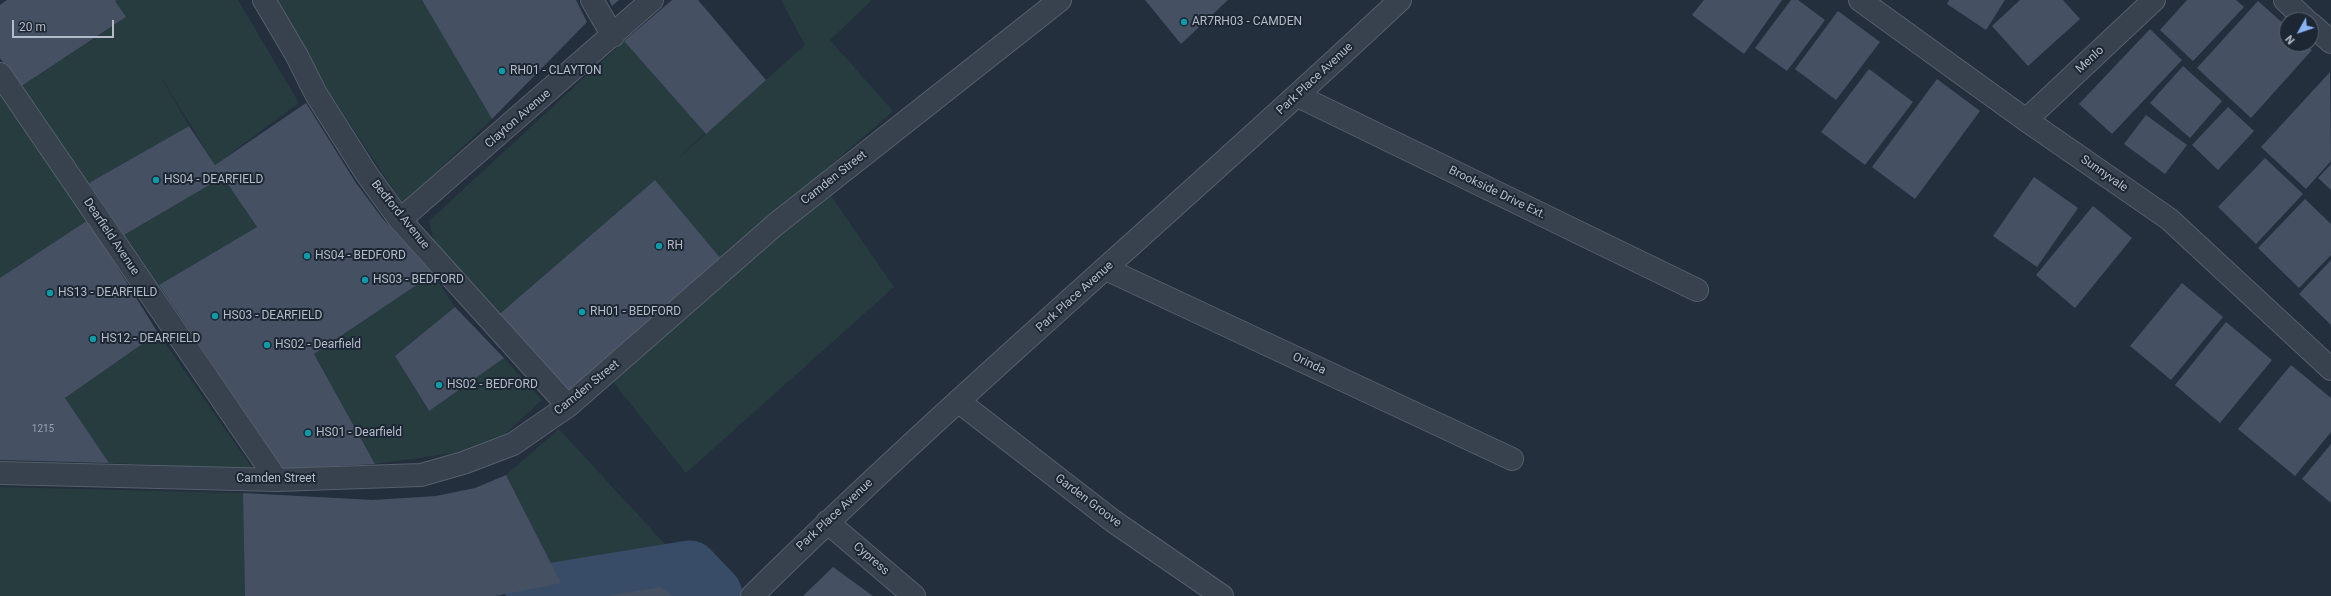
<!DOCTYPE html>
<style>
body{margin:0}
#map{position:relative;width:2331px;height:596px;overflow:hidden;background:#242f3e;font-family:Roboto,sans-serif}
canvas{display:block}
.north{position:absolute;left:2279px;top:12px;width:40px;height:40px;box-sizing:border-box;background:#1d2633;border:1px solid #59626f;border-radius:50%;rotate:230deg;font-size:11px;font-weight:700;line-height:16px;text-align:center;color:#b4bcc9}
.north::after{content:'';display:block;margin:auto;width:14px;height:18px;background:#8ab4f8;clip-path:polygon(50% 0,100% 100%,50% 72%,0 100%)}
.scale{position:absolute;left:12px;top:20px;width:102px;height:18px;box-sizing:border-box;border:2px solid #b4bcc9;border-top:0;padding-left:5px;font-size:12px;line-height:14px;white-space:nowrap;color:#b4bcc9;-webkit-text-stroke:3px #1d2633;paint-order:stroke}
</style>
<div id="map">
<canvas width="2331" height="596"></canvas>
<div class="north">N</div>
<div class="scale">20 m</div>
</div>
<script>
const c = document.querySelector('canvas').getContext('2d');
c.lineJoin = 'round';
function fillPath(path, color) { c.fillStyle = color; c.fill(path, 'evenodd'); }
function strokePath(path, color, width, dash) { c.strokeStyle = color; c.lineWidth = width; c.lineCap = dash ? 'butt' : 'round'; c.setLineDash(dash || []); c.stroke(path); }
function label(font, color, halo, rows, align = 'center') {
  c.font = font + ' Roboto,sans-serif'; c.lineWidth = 4; c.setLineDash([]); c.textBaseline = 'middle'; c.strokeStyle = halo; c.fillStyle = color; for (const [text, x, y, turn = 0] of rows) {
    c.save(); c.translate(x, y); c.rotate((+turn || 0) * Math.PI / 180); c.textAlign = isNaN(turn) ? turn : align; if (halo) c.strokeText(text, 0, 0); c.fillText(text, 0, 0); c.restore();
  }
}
const green = new Path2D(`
 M117,0h121l61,103 -84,62 -57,-93 31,54 -100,57 -69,-96 105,-69 -10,-17z
 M268,0h155l69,119 -89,85z
 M781,0h91l-42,40 63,71 -171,149 -67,-80 -159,137 -60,-66 -7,-30 195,-180 81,92 -32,30 132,-118z
 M0,93l88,127 -88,58z
 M223,177l34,50 -98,58 -35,-50z
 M831,196l63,91 -208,186 -73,-91 83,-73 80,-85z
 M433,274l22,33 -60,49 33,55 76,-53 38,42 -37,34 -51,19 -79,11 -61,-110z
 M158,333l95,136 -144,-6 -44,-65z
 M559,429l116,126 -114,28 -55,-108z
 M0,487l243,6 2,103h-245z`);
const river = new Path2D(`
 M536,596l153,-25 23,24`);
const building = new Path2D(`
 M7,0h110l-2,1 11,16 -106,70 -20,-29v-53z
 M422,0h154l11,22 -95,97z
 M609,0h10l-7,6z
 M672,0h26l68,80 -60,54 -82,-93z
 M1145,0h83l-47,44z
 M1704,0h78l-38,54 -52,-39z
 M1791,0h7l27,20 -38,51 -32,-23z
 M1949,0h56l-19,30 -39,-26z
 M2020,0h43l17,19 -52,47 -36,-40z
 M2187,0h49l8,7 -51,54 -33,-31z
 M2258,1l29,26v17h18l7,6 -61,68 -54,-50z
 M1838,11l42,31 -44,58 -41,-31z
 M2150,29l32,31 -70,74 -33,-30z
 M2183,66l39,35 -32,37 -40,-35z
 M1869,69l44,33 -48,63 -44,-33z
 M2330,72l1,89 -25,28 -45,-42z
 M1937,79l43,32 -65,88 -43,-32z
 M306,103l50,80 27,36 50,55 -119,80 61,110 -92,5 -124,-184 98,-58 -34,-50 -99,58 -35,-52 100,-57 26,39z
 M2228,107l26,24 -36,39 -26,-25z
 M2146,115l41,30 -22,29 -41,-30z
 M2265,158l38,36 -47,50 -38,-37z
 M2331,164v26l-13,-12z
 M2034,177l44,31 -41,59 -44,-31z
 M655,180l67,80 -151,138 -75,-81z
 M2305,199l26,25v31l-32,33 -41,-40z
 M2093,206l39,32 -57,70 -39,-33z
 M88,220l70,113 -93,65 44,65 -109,-3v-182z
 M2331,260v65l-32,-31z
 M2182,283l41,34 -52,63 -41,-34z
 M455,307l49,51 -75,53 -34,-55z
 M2226,322l46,38 -52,63 -45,-38z
 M2291,365l40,33v34l-36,44 -57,-47z
 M2331,444v59l-29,-24z
 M506,475l55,108 -65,13h-251l-2,-103 130,7 63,-4 39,-8z
 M833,567l40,29h-70z
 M661,587l11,9h-61v-1z`);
const minor = new Path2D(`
 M264,0l33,56 19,38 50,79 34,47 168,186
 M592,0l21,36
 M1860,0l166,120 143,99 162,150
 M2285,0l21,20
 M2311,24l20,18
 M0,74l277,406
 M1298,96l399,194
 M2026,120l128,-120
 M400,220l252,-220
 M1106,269l406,190
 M958,401l155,120 109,75
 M0,473l277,7 144,-5 42,-12 50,-19 55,-38 208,-182 284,-224
 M827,522l87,74
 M752,596c209,-206 434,-395 648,-596`);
const markers = [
 [1184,22,4,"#0f9aa8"],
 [502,71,4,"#0f9aa8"],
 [156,180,4,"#0f9aa8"],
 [659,246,4,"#0f9aa8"],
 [307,256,4,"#0f9aa8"],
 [365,280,4,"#0f9aa8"],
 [50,293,4,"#0f9aa8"],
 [582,312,4,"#0f9aa8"],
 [215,316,4,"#0f9aa8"],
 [93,339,4,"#0f9aa8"],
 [267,345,4,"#0f9aa8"],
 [439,385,4,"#0f9aa8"],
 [308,433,4,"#0f9aa8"]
];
const numberNames = [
 ["1215",43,429]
];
const poiNames = [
 ["AR7RH03 - CAMDEN",1192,22],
 ["RH01 - CLAYTON",510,71],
 ["HS04 - DEARFIELD",164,180],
 ["RH",667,246],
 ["HS04 - BEDFORD",315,256],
 ["HS03 - BEDFORD",373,280],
 ["HS13 - DEARFIELD",58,293],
 ["RH01 - BEDFORD",590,312],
 ["HS03 - DEARFIELD",223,316],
 ["HS12 - DEARFIELD",101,339],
 ["HS02 - Dearfield",275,345],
 ["HS02 - BEDFORD",447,385],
 ["HS01 - Dearfield",316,433]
];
const streetNames = [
 ["Menlo",2090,60,-43],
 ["Park Place Avenue",1315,79,-43],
 ["Clayton Avenue",518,119,-41],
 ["Sunnyvale",2104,174,35],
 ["Camden Street",834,178,-38],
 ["Brookside Drive Ext.",1497,193,26],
 ["Bedford Avenue",400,215,51],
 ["Dearfield Avenue",111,237,56],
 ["Park Place Avenue",1075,297,-42],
 ["Orinda",1309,364,25],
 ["Camden Street",587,388,-39],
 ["Camden Street",276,479],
 ["Garden Groove",1088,501,37],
 ["Park Place Avenue",835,515,-43],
 ["Cypress",871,559,41]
];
fillPath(green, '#263c3f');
strokePath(river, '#394c67', 61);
fillPath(building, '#455162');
strokePath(minor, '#565f6c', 24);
strokePath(minor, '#38414e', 22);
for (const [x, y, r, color] of markers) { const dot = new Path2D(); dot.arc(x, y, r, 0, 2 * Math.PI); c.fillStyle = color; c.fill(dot); strokePath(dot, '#1d2633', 1.5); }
label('10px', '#98a1af', null, numberNames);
label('12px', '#b4bcc9', '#1d2633', poiNames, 'left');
label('12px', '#b4bcc9', '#1d2633', streetNames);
</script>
